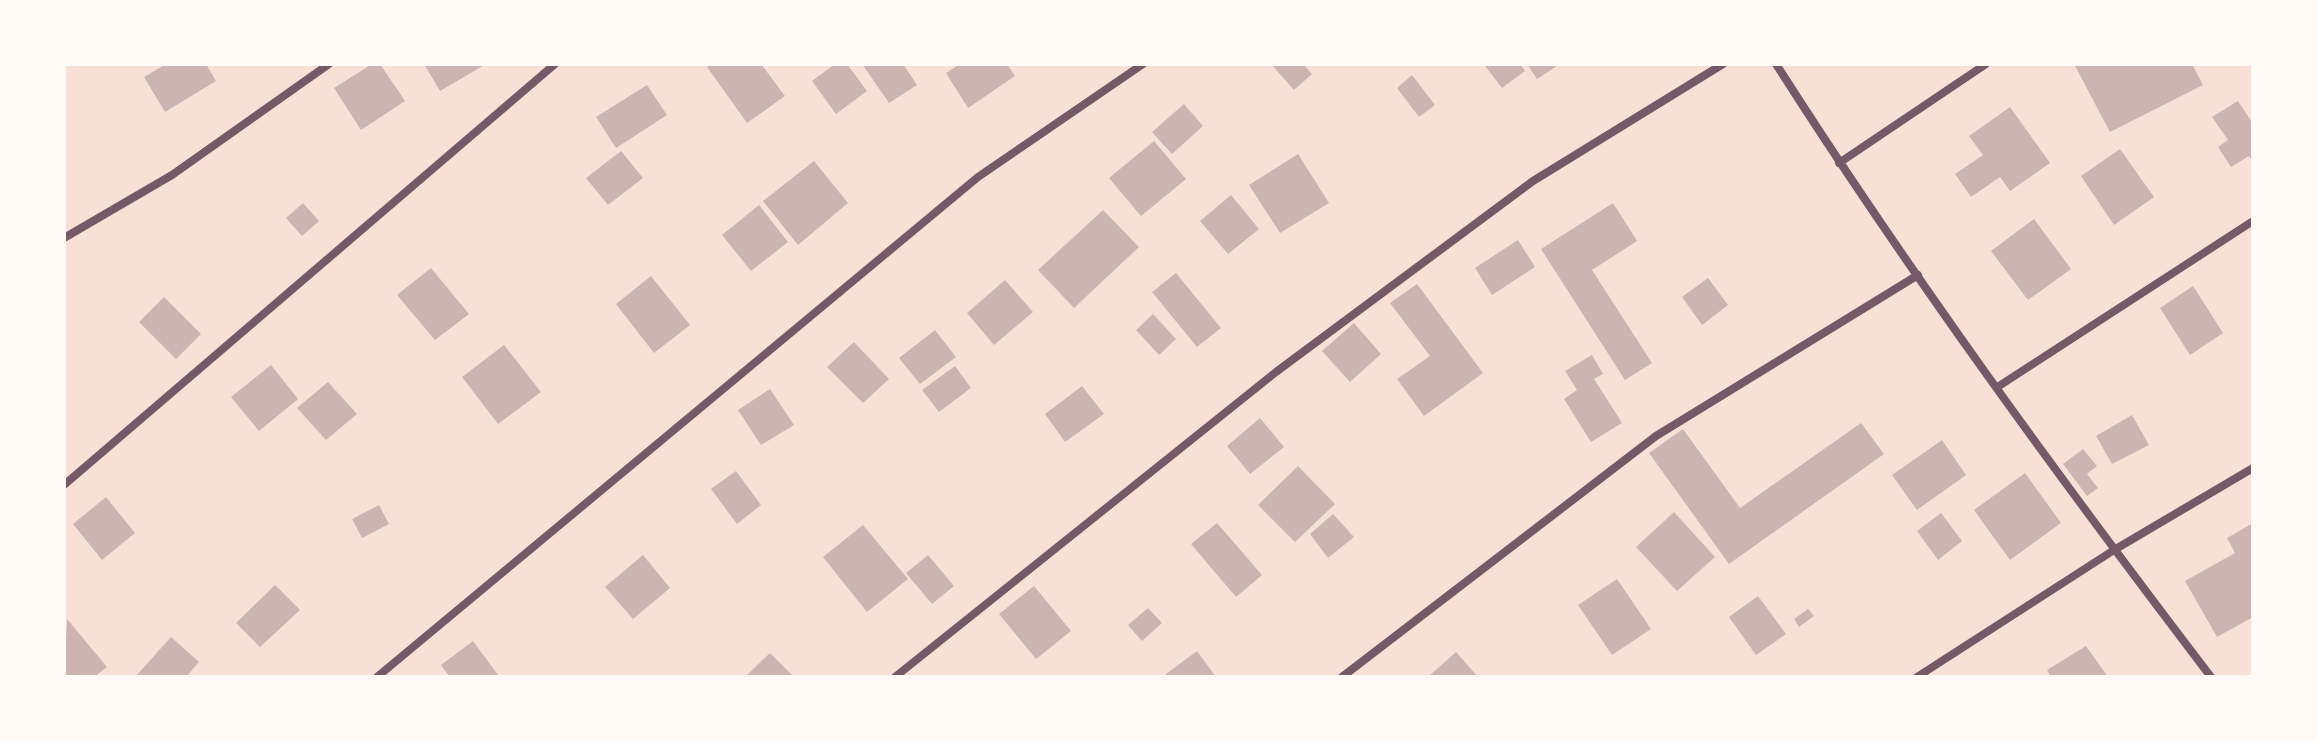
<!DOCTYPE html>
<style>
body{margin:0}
#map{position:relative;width:2317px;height:741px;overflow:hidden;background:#f7e1d7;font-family:"Golos Text",sans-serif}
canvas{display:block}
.frame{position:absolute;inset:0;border:66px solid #fffaf5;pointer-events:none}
</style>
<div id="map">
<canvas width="2317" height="741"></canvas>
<div class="frame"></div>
</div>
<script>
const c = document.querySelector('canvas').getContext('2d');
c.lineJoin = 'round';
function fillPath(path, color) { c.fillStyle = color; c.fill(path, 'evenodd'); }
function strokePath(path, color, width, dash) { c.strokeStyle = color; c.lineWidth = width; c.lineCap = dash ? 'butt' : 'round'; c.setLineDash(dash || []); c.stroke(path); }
const building = new Path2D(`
 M166,64h40l10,17 -51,31 -21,-35z
 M372,64h8l25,37 -44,29 -27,-42z
 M424,64h62l-46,27z
 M712,64h49l24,32 -38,27 -40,-56z
 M835,64h12l20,27 -31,23 -24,-33z
 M862,64h41l14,21 -28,18z
 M960,64h47l8,12 -47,32 -22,-35z
 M1271,64h32l9,10 -18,16z
 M1488,64h32l5,7 -23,17 -17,-22z
 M1527,64h33l-23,15z
 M2074,64h118l11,21 -93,47z
 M1412,75l23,30 -16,12 -22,-29z
 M647,85l20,30 -51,33 -20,-31z
 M2238,101l15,23v38l-4,-6 -18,11 -13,-20 10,-7 -16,-23z
 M1184,104l19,22 -31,28 -20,-22z
 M2010,107l40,56 -40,28 -10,-14 -29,20 -16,-23 28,-19 -14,-19z
 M1154,141l32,38 -45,37 -32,-38z
 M2120,149l34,48 -40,28 -33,-49z
 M621,151l22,27 -35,27 -22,-27z
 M1298,154l31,49 -49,30 -31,-48z
 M814,161l34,42 -50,42 -35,-44z
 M1231,195l28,34 -31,25 -28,-33z
 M303,203l16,18 -17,15 -16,-18z
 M1613,203l24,38 -45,29 60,93 -27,17 -84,-131z
 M759,205l29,37 -37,29 -29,-36z
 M1103,210l36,37 -65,61 -36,-38z
 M2034,219l37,50 -43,31 -37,-49z
 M1518,240l17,27 -43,28 -17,-27z
 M431,268l38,46 -34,26 -38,-45z
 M1176,273l45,55 -24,19 -45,-55z
 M651,276l39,49 -36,28 -38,-49z
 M1708,278l20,27 -26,20 -20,-28z
 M1005,280l28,32 -39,33 -27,-32z
 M1417,284l66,89 -59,43 -27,-37 33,-23 -40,-53z
 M2193,286l30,47 -33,22 -30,-47z
 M164,297l37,37 -25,25 -37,-37z
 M1153,314l23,25 -17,16 -23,-25z
 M1354,323l27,31 -31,28 -28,-31z
 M935,330l21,27 -36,27 -21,-26z
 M854,342l35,37 -26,24 -36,-36z
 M504,345l37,47 -43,32 -36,-47z
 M1592,355l11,19 -9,5 28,44 -31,19 -27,-43 13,-9 -12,-19z
 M271,365l27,34 -39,32 -28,-34z
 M955,366l16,22 -32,24 -17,-22z
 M328,382l29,32 -31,26 -29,-32z
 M1082,386l22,28 -39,28 -20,-28z
 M770,389l24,36 -33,20 -23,-35z
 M2132,415l17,30 -37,19 -16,-28z
 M1260,418l24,29 -34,27 -23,-28z
 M1861,423l23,31 -155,110 -80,-111 34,-24 57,79z
 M1942,440l24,35 -49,35 -25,-35z
 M2083,449l14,17 -10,8 11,14 -11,8 -24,-32z
 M1298,466l37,38 -40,38 -37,-37z
 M736,471l25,34 -24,19 -26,-35z
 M2025,473l36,50 -51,37 -36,-50z
 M106,497l29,36 -33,27 -29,-36z
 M379,505l10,19 -27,14 -10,-19z
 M1674,512l41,45 -38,34 -41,-44z
 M1941,513l21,28 -24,19 -21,-29z
 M1333,514l21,23 -26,21 -18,-24z
 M1217,523l45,52 -26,22 -45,-53z
 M2253,523v94l-36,20 -32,-56 50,-28 -8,-15z
 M863,525l45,54 -41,33 -44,-55z
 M643,555l27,33 -37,31 -28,-32z
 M928,555l26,31 -22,18 -26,-31z
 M1617,579l34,50 -39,26 -34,-50z
 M275,585l25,25 -40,37 -24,-24z
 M1034,586l37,45 -35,28 -37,-45z
 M1758,596l28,38 -30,21 -27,-38z
 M1148,608l14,15 -20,18 -14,-16z
 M1808,609l6,7 -15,11 -5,-8z
 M67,619l40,48 -13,10h-30z
 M171,637l28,25 -13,15h-51z
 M473,641l25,34 -48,2 -9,-12z
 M2086,646l22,31h-57l-4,-7z
 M1197,651l19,26h-54z
 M1456,652l22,25h-50z
 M770,653l22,22 -43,2 -2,-2z`);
const minor = new Path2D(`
 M1776,64c134,210 284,415 435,613
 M1839,163l147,-99
 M64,238l108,-63 157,-111
 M1999,386l254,-165
 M64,485l491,-421
 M377,677l601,-500 165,-113
 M895,677l381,-305 257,-191 190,-117
 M1342,677l314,-241 262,-161
 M1917,677l197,-127 139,-82`);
fillPath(building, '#ccb4b1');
strokePath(minor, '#755966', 8);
</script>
